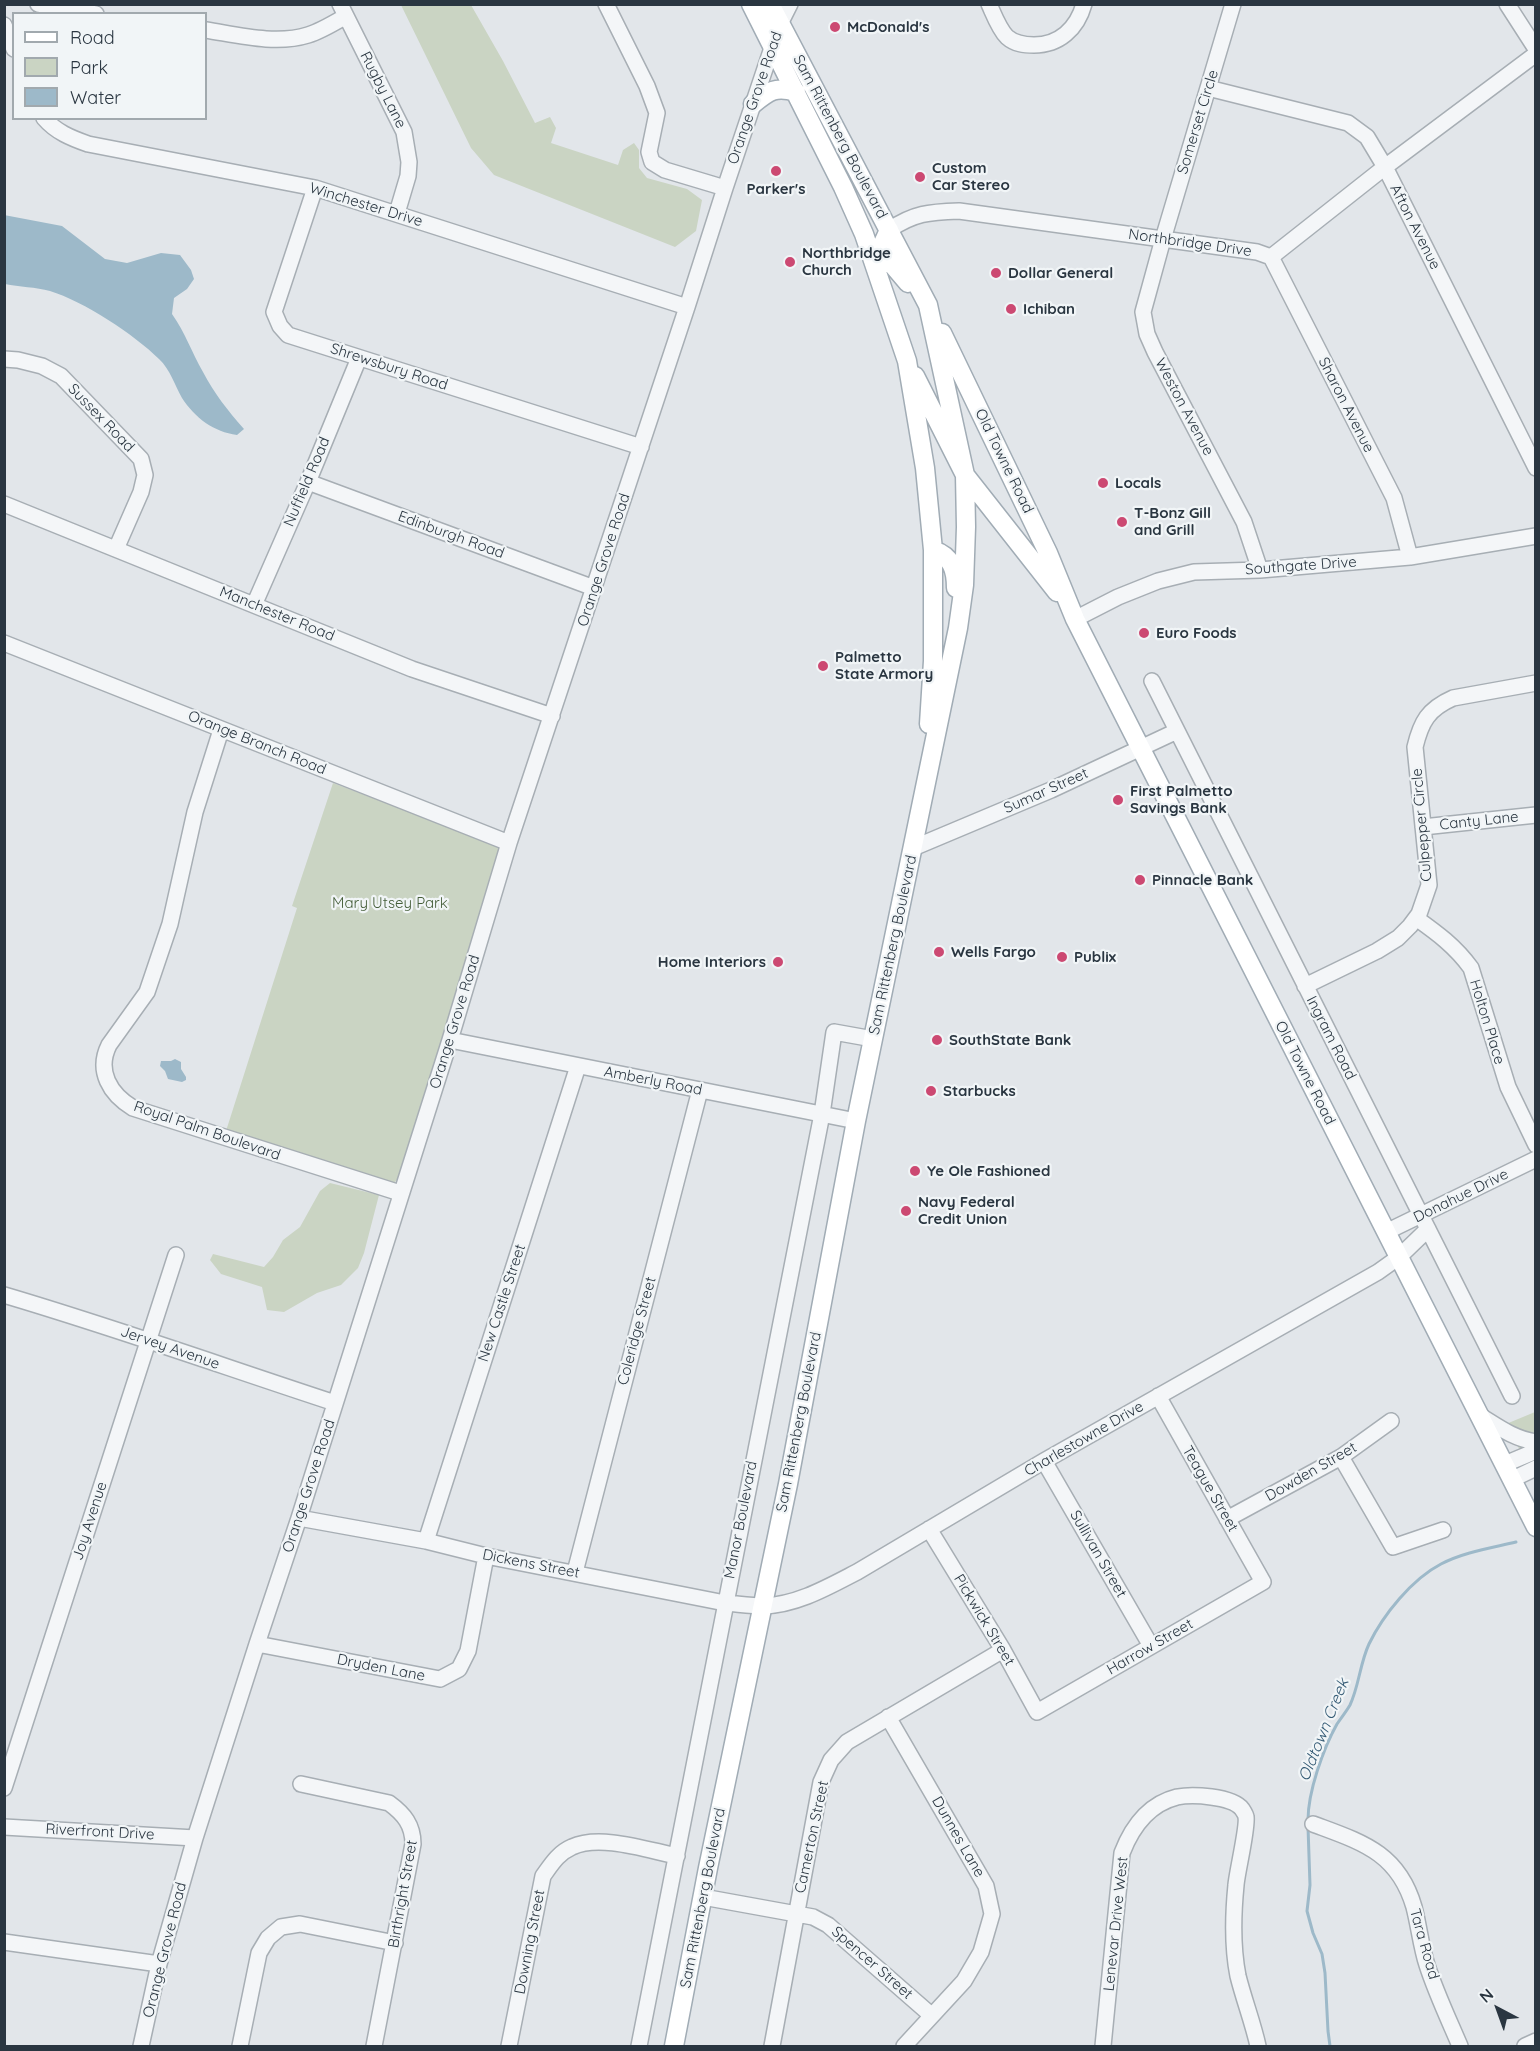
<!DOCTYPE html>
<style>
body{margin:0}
#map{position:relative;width:1540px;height:2051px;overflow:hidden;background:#e2e6ea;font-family:Quicksand,sans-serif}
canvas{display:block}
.frame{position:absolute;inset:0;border:6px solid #2a3641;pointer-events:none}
.legend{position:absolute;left:12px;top:12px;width:195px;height:108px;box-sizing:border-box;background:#f1f5f7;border:2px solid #a1a9ae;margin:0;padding:8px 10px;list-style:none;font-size:18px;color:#2a3641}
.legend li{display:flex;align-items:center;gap:12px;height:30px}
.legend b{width:30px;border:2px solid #a1a9ae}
.north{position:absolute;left:1468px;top:1979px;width:60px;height:60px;-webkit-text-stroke:4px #f1f5f7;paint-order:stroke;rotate:319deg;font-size:16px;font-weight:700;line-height:24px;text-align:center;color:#2a3641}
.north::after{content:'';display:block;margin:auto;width:21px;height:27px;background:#2a3641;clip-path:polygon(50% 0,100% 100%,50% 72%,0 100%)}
</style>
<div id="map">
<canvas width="1540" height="2051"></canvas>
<div class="frame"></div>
<ul class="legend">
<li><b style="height:8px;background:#fff"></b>Road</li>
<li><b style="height:16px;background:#cad4c3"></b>Park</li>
<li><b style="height:16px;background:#9db9c9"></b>Water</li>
</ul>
<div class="north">N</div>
</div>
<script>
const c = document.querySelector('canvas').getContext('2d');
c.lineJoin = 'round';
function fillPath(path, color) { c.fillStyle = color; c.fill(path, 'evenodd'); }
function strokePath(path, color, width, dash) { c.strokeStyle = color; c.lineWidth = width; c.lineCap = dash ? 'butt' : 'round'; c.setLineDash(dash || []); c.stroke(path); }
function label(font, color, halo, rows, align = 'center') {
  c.font = font + ' Quicksand,sans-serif'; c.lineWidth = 4.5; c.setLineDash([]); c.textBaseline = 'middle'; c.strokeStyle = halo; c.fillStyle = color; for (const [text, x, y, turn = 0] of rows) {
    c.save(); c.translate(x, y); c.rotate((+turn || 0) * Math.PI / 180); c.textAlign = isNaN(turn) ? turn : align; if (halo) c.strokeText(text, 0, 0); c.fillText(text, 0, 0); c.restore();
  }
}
const green = new Path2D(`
 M401,5h70l32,56 32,62 15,-6 6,11 -5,15 67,22 5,-15 11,-7 5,7v18l8,10 40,11 15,11 -6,31 -21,16 -181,-72 -23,-27z
 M333,783l162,61 6,7v8l-102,318 -4,5 -7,1 -162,-52 71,-223 -5,-2z
 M330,1183l49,12 -15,58 -6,15 -17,17 -24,8 -33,19 -17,-2 -5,-23 -41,-13 -11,-14 3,-6 51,13 9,-10 10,-17 17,-13 20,-36z
 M1535,1412v67l-29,-55z`);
const water = new Path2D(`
 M4,215l58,11 43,33 22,4 34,-10 19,2 11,15 3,9 -7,10 -13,9 -2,16c13,18 20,39 31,58 11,21 25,39 41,57l-7,6c-23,-3 -42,-17 -55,-37 -7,-12 -12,-29 -23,-39 -24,-24 -76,-58 -109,-68 -14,-4 -31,-4 -45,-7z
 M175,1059l6,3v7l5,8v3l-4,2 -14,-3 -3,-8 -5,-5 1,-5h10z`);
const stream = new Path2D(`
 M1308,1820c0,-28 15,-71 29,-96 4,-6 9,-12 13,-19 9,-19 10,-42 19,-61 14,-29 43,-65 72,-80 23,-12 50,-16 75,-22
 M1308,1827l2,58 -3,26 6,22 9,21 3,19 3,58 2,15`);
const minor = new Path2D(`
 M38,4l58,10
 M340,4l64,128 5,30 -1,14 -11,37
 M606,4l41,82 10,27 -8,39 3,10 13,8 60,18
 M989,4c5,11 10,25 18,33 8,7 17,8 27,8 25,0 43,-16 50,-41
 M1233,4l-70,235 -20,73 4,22 8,18 89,170 16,48
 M1507,4l29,45
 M4,25l10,24
 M206,30c32,5 70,15 102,5 13,-4 26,-12 38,-19
 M1208,88l140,35 19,14 18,30 151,301
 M44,118c12,14 27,20 44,26l227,44 372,119
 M315,188l-41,124 6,14 8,9 353,112
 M889,230c25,-17 40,-18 70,-19l298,41 14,5 114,-90 151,-113
 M1271,257l123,241 16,59
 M4,359l14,1 24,6 19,10 80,83 4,16 -4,17 -25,57
 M308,482l286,106
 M4,504l408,165 140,47
 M254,605l54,-123 51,-124
 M1075,619l43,-22 40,-16 36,-9 66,-2 150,-13 126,-21
 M4,643l505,200
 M1152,681l360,715
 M221,730l-26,82 -25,112 -23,68 -38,53c-13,26 1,49 24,63l267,85
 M1423,827l113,-12
 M913,848l138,-58 126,-59
 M1416,918c21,15 39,28 55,50l37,119 28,58
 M1305,986l72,-35 21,-13 12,-12 9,-12 10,-29 -14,-138c6,-25 13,-38 38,-49l83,-15
 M450,1040l406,81
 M1386,1232l150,-73
 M4,1295c112,33 221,72 331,108
 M1479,1415c18,11 35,24 57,27
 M1341,1457l52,90 50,-17
 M1044,1461l107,185
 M1505,1464l31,-13
 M1513,1479l23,-11
 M299,1518l127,23 60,15 239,47c13,1 26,3 38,3 34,-1 65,-19 94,-34l187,-111 334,-189 21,-15 29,-28
 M1227,1519l114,-62 50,-36
 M929,1529l74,121 34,62 226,-130 -105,-186
 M426,1541l152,-475
 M575,1572l125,-482
 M257,1644l183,35 19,-10 9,-18 18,-95
 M888,1717l98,169 6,28 -11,38 -17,29 -60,65
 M301,1784l88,19c15,11 24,22 24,41l-39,202
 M4,1788l172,-533
 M1313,1824c48,18 85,28 101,83 5,19 7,40 13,58 9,28 22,55 33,81
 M4,1827l191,11
 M703,1897l110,20 15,8 103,90
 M4,1942l155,22
 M141,2046l18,-82 36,-126 62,-194 42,-126 151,-478 59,-197 178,-536 38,-119 55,-164 10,-20
 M240,2046l19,-93 9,-15 13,-11 19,-3 95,19
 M509,2046l34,-170c8,-11 15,-23 29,-29 28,-13 75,3 105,9
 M639,2046l183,-932 12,-82 39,7
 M772,2046l49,-264 10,-22 16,-18 156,-92
 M1103,2046l19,-193c10,-26 27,-49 55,-56 15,-3 55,-1 65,12 2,3 4,6 4,8 2,10 -9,55 -10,68 -3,30 -4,61 2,91 6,24 15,47 20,70
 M1525,2046l11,-5`);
const major = new Path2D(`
 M751,4l92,183 21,47 43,127 18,107 8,82v111l-4,63
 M753,104c16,-13 22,-18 43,-12
 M889,230l-15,33h17l17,20
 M942,333l106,220 27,66 461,908
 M915,376l50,99 92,117
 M933,550c19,6 23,20 23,38
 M674,2046l34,-178 80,-384 68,-363 102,-493 6,-43 2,-58 -1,-52 -37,-170 -158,-301`);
const markers = [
 [835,27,6,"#cc4972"],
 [776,171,6,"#cc4972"],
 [920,177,6,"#cc4972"],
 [790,262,6,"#cc4972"],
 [996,273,6,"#cc4972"],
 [1011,309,6,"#cc4972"],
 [1103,483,6,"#cc4972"],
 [1122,522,6,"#cc4972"],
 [1144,633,6,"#cc4972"],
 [823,666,6,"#cc4972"],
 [1118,800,6,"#cc4972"],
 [1140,880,6,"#cc4972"],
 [939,952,6,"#cc4972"],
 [1062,957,6,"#cc4972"],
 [778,962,6,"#cc4972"],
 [937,1040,6,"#cc4972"],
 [931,1091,6,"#cc4972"],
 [915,1171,6,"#cc4972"],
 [906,1211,6,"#cc4972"]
];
const poiNames = [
 ["McDonald's",847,27],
 ["Custom",932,168],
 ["Car Stereo",932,185],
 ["Parker's",776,189,"center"],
 ["Northbridge",802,253],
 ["Church",802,270],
 ["Dollar General",1008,273],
 ["Ichiban",1023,309],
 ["Locals",1115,483],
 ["T-Bonz Gill",1134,513],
 ["and Grill",1134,530],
 ["Euro Foods",1156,633],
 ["Palmetto",835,657],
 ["State Armory",835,674],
 ["First Palmetto",1130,791],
 ["Savings Bank",1130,808],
 ["Pinnacle Bank",1152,880],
 ["Wells Fargo",951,952],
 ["Publix",1074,957],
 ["Home Interiors",766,962,"right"],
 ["SouthState Bank",949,1040],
 ["Starbucks",943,1091],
 ["Ye Ole Fashioned",927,1171],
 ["Navy Federal",918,1202],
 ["Credit Union",918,1219]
];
const streetNames = [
 ["Rugby Lane",383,90,63],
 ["Orange Grove Road",755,98,-71],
 ["Somerset Circle",1198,122,-73],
 ["Sam Rittenberg Boulevard",840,137,62],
 ["Winchester Drive",366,205,17],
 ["Afton Avenue",1415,227,63],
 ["Northbridge Drive",1190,243,8],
 ["Shrewsbury Road",389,367,18],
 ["Sharon Avenue",1346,405,63],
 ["Weston Avenue",1184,407,62],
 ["Sussex Road",101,418,46],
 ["Old Towne Road",1004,461,64],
 ["Nuffield Road",307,482,-67],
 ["Edinburgh Road",451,535,20],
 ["Orange Grove Road",604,560,-72],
 ["Southgate Drive",1301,566,-4],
 ["Manchester Road",277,614,22],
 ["Orange Branch Road",257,743,22],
 ["Sumar Street",1046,791,-24],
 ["Canty Lane",1479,821,-6],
 ["Culpepper Circle",1422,825,-95],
 ["Sam Rittenberg Boulevard",893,945,-78],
 ["Orange Grove Road",455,1022,-73],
 ["Holton Place",1487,1022,73],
 ["Ingram Road",1331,1038,63],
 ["Old Towne Road",1305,1073,63],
 ["Amberly Road",653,1081,11],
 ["Royal Palm Boulevard",207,1131,19],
 ["Donahue Drive",1461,1196,-26],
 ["New Castle Street",502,1303,-72],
 ["Coleridge Street",637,1331,-75],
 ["Jervey Avenue",170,1348,19],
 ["Sam Rittenberg Boulevard",799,1422,-79],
 ["Charlestowne Drive",1084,1439,-30],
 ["Dowden Street",1311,1472,-30],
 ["Orange Grove Road",309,1486,-72],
 ["Teague Street",1210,1489,60],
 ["Manor Boulevard",741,1520,-79],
 ["Joy Avenue",90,1521,-72],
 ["Sullivan Street",1098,1554,60],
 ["Dickens Street",531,1564,11],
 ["Pickwick Street",984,1620,59],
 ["Harrow Street",1150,1647,-30],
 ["Dryden Lane",381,1668,11],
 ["Riverfront Drive",100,1832,3],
 ["Camerton Street",812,1837,-78],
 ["Dunnes Lane",958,1837,60],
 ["Birthright Street",403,1894,-80],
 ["Sam Rittenberg Boulevard",703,1898,-79],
 ["Lenevar Drive West",1116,1924,-84],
 ["Downing Street",530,1942,-79],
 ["Tara Road",1424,1944,74],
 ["Orange Grove Road",165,1950,-76],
 ["Spencer Street",872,1963,41]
];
const parkNames = [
 ["Mary Utsey Park",390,903]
];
const waterNames = [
 ["Oldtown Creek",1324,1730,-68]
];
fillPath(green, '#cad4c3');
fillPath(water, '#9db9c9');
strokePath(stream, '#9db9c9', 3);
strokePath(minor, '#a7aeb4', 18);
strokePath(major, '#a1acb5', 21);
strokePath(minor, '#f4f6f8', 15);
strokePath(major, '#fff', 18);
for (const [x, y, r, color] of markers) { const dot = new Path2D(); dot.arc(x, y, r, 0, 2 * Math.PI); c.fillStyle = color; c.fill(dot); strokePath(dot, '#f1f5f7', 2); }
label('bold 15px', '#2a3641', '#f1f5f7', poiNames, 'left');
label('15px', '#2a3641', '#f1f5f7', streetNames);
label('15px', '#445d38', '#f1f5f7', parkNames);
label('italic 16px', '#355b75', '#f1f5f7', waterNames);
</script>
